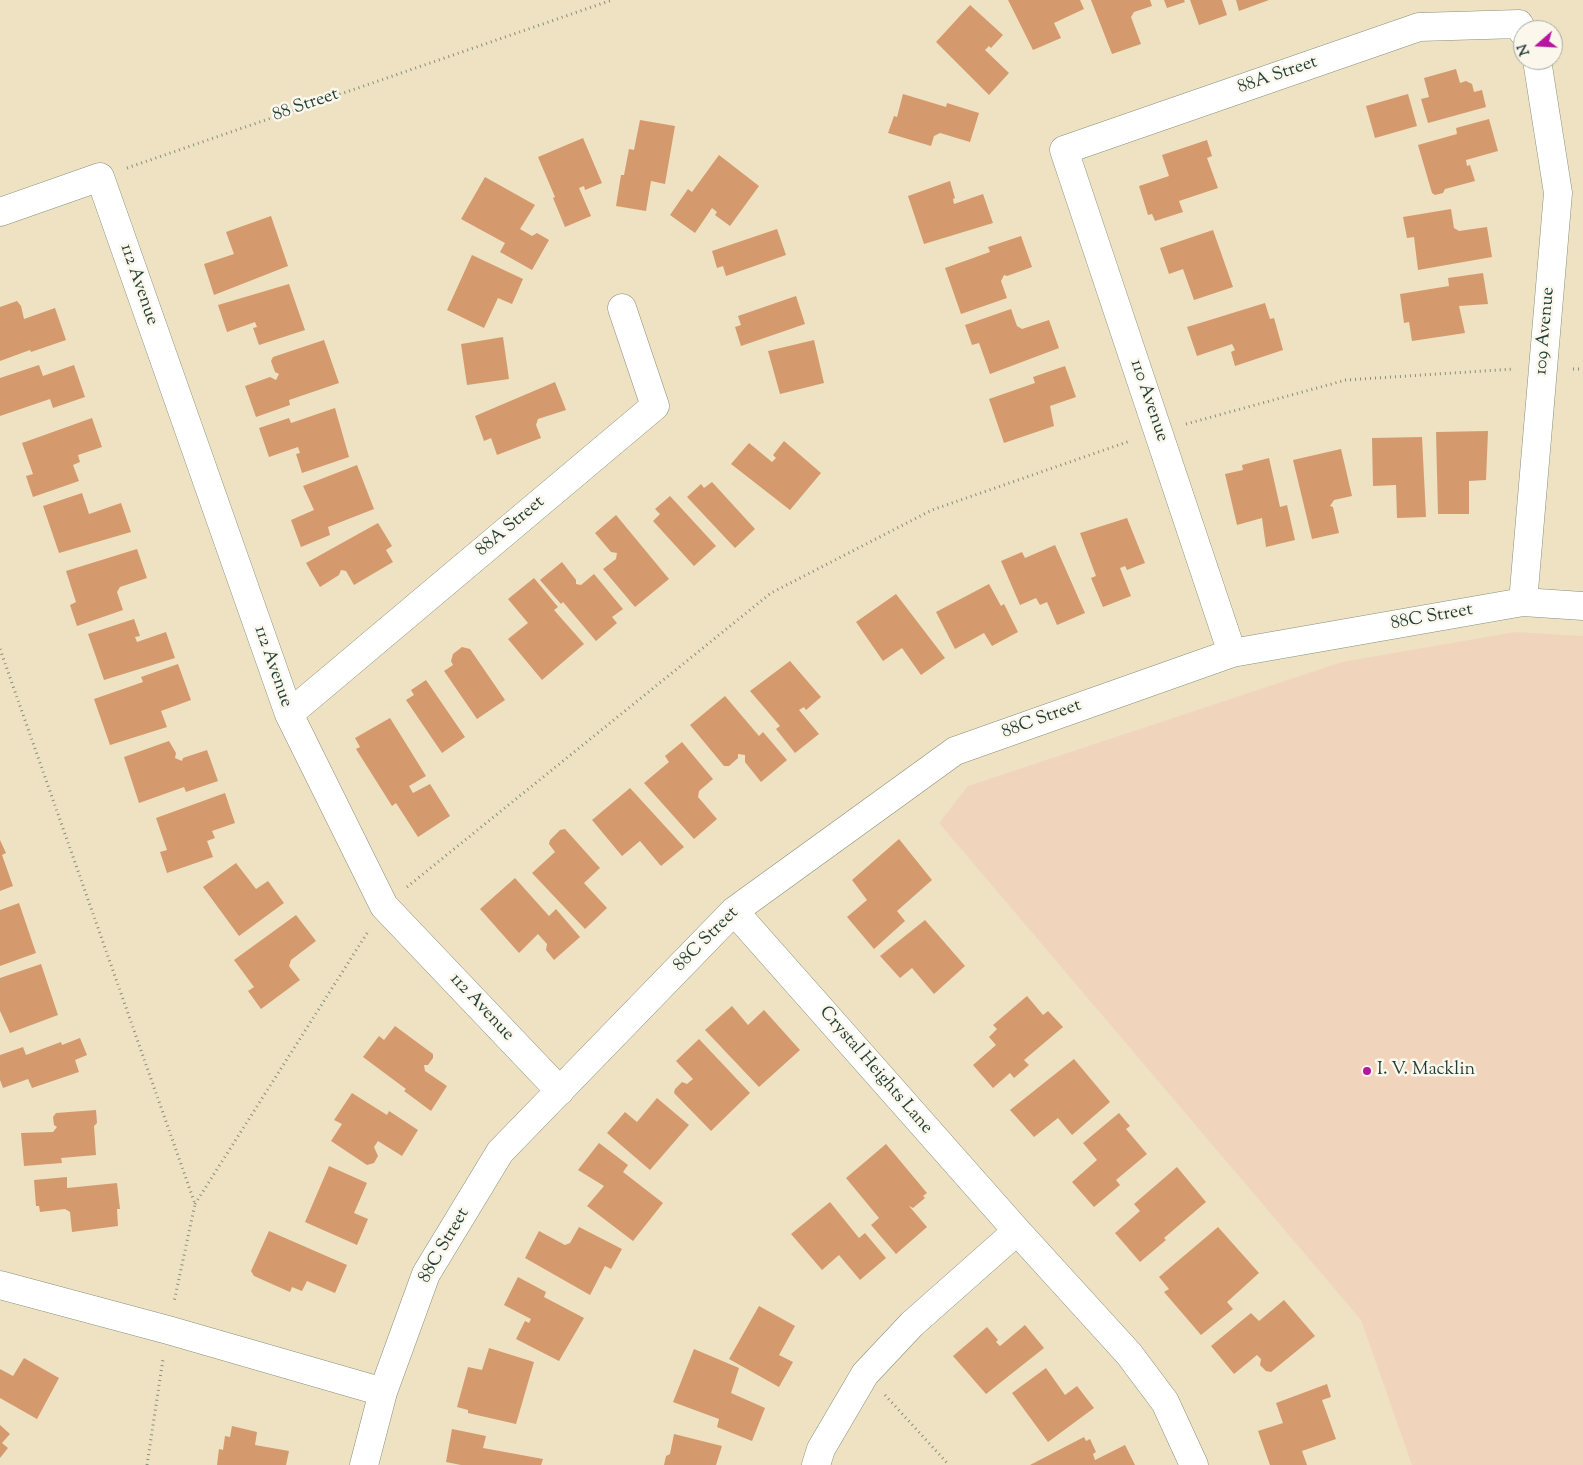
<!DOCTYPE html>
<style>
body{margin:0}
#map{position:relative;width:1583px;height:1465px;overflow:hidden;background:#eee2c2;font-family:"Sorts Mill Goudy",serif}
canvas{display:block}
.north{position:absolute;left:1513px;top:20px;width:50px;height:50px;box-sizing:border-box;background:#fbf7ec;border:1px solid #a3ada2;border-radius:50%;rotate:251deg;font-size:14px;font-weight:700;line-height:20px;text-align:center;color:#1f3d34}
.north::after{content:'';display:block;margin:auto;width:18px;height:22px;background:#b5179e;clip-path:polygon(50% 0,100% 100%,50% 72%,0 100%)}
</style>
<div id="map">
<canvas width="1583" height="1465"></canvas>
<div class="north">N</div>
</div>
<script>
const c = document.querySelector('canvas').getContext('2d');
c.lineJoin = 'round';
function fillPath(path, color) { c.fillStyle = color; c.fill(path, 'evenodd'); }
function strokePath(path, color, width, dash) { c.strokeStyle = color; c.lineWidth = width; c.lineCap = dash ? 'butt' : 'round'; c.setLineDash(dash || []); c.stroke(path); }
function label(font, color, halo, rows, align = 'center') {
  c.font = font + ' "Sorts Mill Goudy",serif'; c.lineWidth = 5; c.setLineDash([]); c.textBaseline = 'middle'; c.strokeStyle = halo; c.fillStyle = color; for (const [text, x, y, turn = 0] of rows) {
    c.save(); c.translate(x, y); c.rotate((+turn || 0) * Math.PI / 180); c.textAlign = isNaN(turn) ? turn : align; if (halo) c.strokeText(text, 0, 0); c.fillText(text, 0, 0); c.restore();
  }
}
const built = new Path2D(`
 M1515,632l68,4v829h-171l-51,-145 -422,-497 29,-37 374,-124z`);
const building = new Path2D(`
 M1008,0h72l4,9 -30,14 7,15 -28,12z
 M1091,0h59l2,6 -18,6 -3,5 10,27 -29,10z
 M1164,0h20l1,2 -18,6z
 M1190,0h32l5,15 -28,10z
 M1236,0h33l-30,11z
 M970,5l33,30 -12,13 -2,-2 -4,4 24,23 -20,22 -53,-53z
 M1456,69l4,14 6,-2 6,3 2,8 8,-2 4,17 -58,16 -7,-24 8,-2 -5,-19z
 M903,94l43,13 1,-4 32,10 -9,29 -30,-9 -6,3 -3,10 -43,-13 6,-17 3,1z
 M1408,94l9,32 -42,12 -9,-32z
 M1489,119l9,32 -32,9 1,6 3,-1 5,16 -30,8 -2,4 -8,2 -3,-2 -14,-48 39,-11 -1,-6z
 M640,120l35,6 -10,58 -14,-3 -5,30 -30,-5 5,-31h3l5,-26 5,1z
 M583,138l19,45 -17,7 -1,-4 -5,2 12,28 -26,11 -12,-29 2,-1 -17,-40z
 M1207,140l5,16 -5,2 11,30 -39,13 4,11 -28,9 -3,-7 -4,1 -9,-29 30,-10 -7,-21z
 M719,155l40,31 -29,40 -15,-11 2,-3 -5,-4 -17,25 -25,-18 18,-26 4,3z
 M485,177l50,28 -15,24 12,7 5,-3 12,7 -17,30 -32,-18 5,-9 -44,-24z
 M950,181l5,17 -2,1 1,5 29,-10 10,29 -69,21 -16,-48z
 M1451,209l3,19 5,3 28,-4 5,30 -74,13 -4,-33 -7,1 -4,-21z
 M271,216l17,50 -74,29 -10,-31 30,-10 -8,-22z
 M777,229l9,26 -60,21 -3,-10 -6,2 -5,-17z
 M1213,230l20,57 -39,13 -11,-31 -14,5 -9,-26z
 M1021,236l11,31 -25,9 -3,-1 -3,6 6,17 -46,16 -16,-46 45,-16 -2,-5z
 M472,255l51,24 -11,25 -14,-6 -14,30 -37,-18z
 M1483,273l5,31 -29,2 6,27 -53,8 -3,-19 -5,1 -4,-29 49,-8 -1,-8z
 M289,284l16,46 -46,15 -6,-17 4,-1 -2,-5 -28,10 -9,-27z
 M796,296l9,28 -64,22 -6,-19 6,-2 -3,-9z
 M17,301l4,5 3,13 31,-11 11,32 -35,12 -1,-2 -30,11v-54z
 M1265,303l5,16 4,-1 9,32 -48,16 -4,-14 4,-2 -3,-6 -35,12 -10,-29z
 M1011,309l6,17 5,3 27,-9 10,28 -69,26 -11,-31 -7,2 -7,-20z
 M503,337l6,42 -42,6 -6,-41z
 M324,340l15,43 -50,17 1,5 -34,12 -11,-31 25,-9 6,3 3,-6 -4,-2 -4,-11 2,-4z
 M814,340l10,43 -44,11 -12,-43z
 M39,365l4,11 31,-11 11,32 -32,11 -3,-9 -50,17v-38z
 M1065,366l11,31 -26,9 4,20 -50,17 -15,-44 46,-16 -2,-6z
 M555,382l11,28 -28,9 -2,6 5,13 -44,17 -6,-17 -7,3 -9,-25z
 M335,408l14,49 -47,16 -6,-19 4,-1 -2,-6 -29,10 -10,-29 30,-10 2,5z
 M92,418l10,29 -24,8 2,7 -7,3 6,16 -46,16 -7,-21 7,-2 -11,-31z
 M1488,431l-2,49 -17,1v33h-31l-2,-82z
 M1422,437l4,80 -29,1 -1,-33 -23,1 -1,-48z
 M784,441l37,32 -31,37 -59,-46 18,-21 23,19 4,-4 -3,-3z
 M1341,449l11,47 -18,4 -4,6 3,1 6,26 -27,6 -19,-79z
 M1269,458l11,49 7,-2 8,35 -29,7 -4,-29 -25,7 -12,-51 18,-4 -1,-5z
 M357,465l17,44 -46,18 2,8 -29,12 -10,-27 23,-10 -11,-24z
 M712,482l43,47 -20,19 -48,-51 14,-13 3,4z
 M82,493l7,21 32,-11 10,29 -72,21 -16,-47z
 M670,496l46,50 -22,20 -41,-45 7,-7 -5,-5z
 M616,515l53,64 -34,28 -32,-38 13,-10 1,-6 -6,-1 -16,-19z
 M1127,518l18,45 -18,7 -2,-4 -5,2 11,28 -28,11 -12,-29 5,-2 -16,-43z
 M378,523l14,23 -6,4 7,12 -39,23 -8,-14 -5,-1 -2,5 -19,12 -14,-24z
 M1055,545l30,68 -28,12 -10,-23 -7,3 -4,-7 -16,7 -19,-44 21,-9 3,6z
 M137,549l10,29 -27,9 -3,5 6,18 -46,16 -7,-21 6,-3 -10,-31z
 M562,562l14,18v4l5,1 13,-11 29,35 -11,8 5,6 -21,18 -33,-39 -2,2 -21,-24z
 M534,578l24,29 -4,3 30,34 -42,36 -34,-41 20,-16 -20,-24z
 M989,584l12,22 3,-2 14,28 -26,14 -8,-13 -29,16 -19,-37z
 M896,594l49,64 -24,17 -19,-27 -19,13 -27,-39z
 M134,619l6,17 -5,1 2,5 29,-10 9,26 -71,22 -16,-46z
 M462,647l8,2 35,51 -28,19 -33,-48 9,-6 -2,-4 2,-7z
 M790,661l31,36 -15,13 -2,-3 -5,3 20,24 -24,19 -19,-24 4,-3 -30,-35z
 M178,664l13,36 -30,11 6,16 -57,18 -16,-46 49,-17 -2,-5z
 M426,680l39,57 -23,16 -36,-53 8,-5 -3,-5z
 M725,696l34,40 4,-4 24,28 -26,22 -16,-20v-7l-7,-1v4l-9,8h-5l-34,-41z
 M390,718l36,58 -17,10 4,7 17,-9 20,32 -32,21 -22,-34 -4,3 -36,-57 4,-2 -5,-9z
 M169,741l7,12 -1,5 7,3 1,-3 24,-8 11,31 -32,11 -2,-5 -45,16 -15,-46z
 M682,742l31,37 -14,12 -1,6 19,22 -23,20 -50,-56 25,-21 -4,-6z
 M630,788l54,59 -23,19 -21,-25 -18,15 -30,-36z
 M225,793l10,30 -23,8 3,7 -8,3 6,16 -46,16 -7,-21 7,-2 -11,-32z
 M565,829l35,39 -16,15 23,25 -22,21 -53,-56 23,-21 -6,-8 1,-4 10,-10z
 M899,839l33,41 -35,31 8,10 -31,28 -27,-32 20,-17 -15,-20z
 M0,840l6,13 -4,2 11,31 -13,5z
 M236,863l20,26 12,-8 16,22 -45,33 -36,-49z
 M515,878l34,38 7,-7 24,28 -26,23 -8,-10 1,-6 -9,-10 -19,19 -39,-44z
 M19,903l17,50 -36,13v-56z
 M296,915l20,26 -25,19 -2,6 11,14 -39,29 -13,-18 6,-4 -20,-27z
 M925,920l40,46 -31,28 -22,-26 -12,10 -20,-22z
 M41,964l17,51 -48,18 -10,-22v-33z
 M1027,996l16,19 5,-4 15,16 -39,33 5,5 -15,13 -4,-5 -17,15 -20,-23 23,-20 -7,-8 8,-8 -4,-4z
 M732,1006l16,19 16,-15 36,40 -41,37 -54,-57z
 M395,1026l38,28v4l-5,7h-4l1,6 22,15 -16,25 -27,-20 2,-2 -43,-32 16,-21 5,4z
 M80,1038l7,17 -12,5 4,12 -47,16 -4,-9 -25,9 -3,-8v-25l23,-8 3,8 35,-13 1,3z
 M699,1039l51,54 -39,38 -37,-38 1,-4 7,-7 5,2 6,-5 -17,-18z
 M1074,1059l36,43 -38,33 -14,-17 -24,19 -24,-27z
 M352,1093l35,22 2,-4 29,19 -16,26 -24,-15 -4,6 4,9 -4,7 -7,2 -36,-24 11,-17 -8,-4z
 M657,1098l32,27 -39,45 -43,-37 18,-21 12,10z
 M96,1110l1,13 -3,3 2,29 -35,3 1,5 -38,3 -3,-33 32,-1 4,-5 -3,-2 -1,-8 3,-4z
 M1119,1113l11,13 -4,3 21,25 -31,26 4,5 -26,22 -22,-25 25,-22 -14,-17z
 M599,1143l29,22 -5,7 40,31 -30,38 -46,-35 17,-20 -26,-16z
 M886,1144l41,49 -4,3 2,2 -12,10 -4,-2 18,21 -31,27 -25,-29 8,-7 -33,-40z
 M329,1166l38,17 -13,30 14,6 -11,26 -52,-23z
 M1177,1167l29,35 -42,36 2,2 -26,22 -25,-29 25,-22 -6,-7z
 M67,1177v11l50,-5 3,26h-3l1,17 -46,6 -2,-20 -5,-3 -25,3 -1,-6h-3l-2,-26z
 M830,1202l29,36 6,-5 21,25 -26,22 -21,-25 -17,15 -31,-36z
 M579,1227l43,22 -11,20 -6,-3 -15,29 -65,-37 14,-27 26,14 5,-2z
 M1218,1227l41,46 -32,29 6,7 -32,26 -37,-43 5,-3 -10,-12z
 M269,1231l78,34 -12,28 -28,-12 -5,10 -10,-4 -2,5 -36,-16 -3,-5z
 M518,1277l28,15 -2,5 40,21 -25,43 -43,-22 9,-18 4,2 2,-4 -27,-14z
 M1284,1300l31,36 -44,36 -5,-1 -6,-6 1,-6 -4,-4 -23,19 -23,-28 40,-33 8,8z
 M759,1306l36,20 -16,29 14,7 -14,25 -50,-28z
 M1025,1325l19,23 -58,46 -33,-38 34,-29 11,13 -2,2 4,4z
 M489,1348l45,14 -18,62 -48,-11v-3l-11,-3 11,-40 14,3z
 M694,1349l45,19 -8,25 34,15 -13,33 -35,-14 2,-8 -46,-17z
 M24,1358l35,20 -22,41 -37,-21v-29l13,7z
 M1046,1368l19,27 12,-9 17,22 -46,34 -36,-49z
 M1327,1384l4,13 -9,3 14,39 -34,12 5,14h-37l-12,-34 25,-8 -7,-20z
 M0,1425l10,9 -8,9 6,5 -8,10z
 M232,1426l25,6 -2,13 34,6 -3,14h-69l2,-16 4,1 2,-14 5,1z
 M452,1429l34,7 -3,12 60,11 -2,6h-80l-15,-3z
 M674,1434l48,12 -6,19h-52l2,-9 4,-2z
 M1084,1437l2,4 4,-2 6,13 -3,2 2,6 30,-15 10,20h-105z`);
const path = new Path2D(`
 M127,168l485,-168
 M1573,369h10
 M1186,424l160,-44 168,-11
 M0,649l195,555 -21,98
 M407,887l364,-294 161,-83 198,-69
 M195,1204l174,-274
 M885,1395l64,70
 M147,1465l16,-106`);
const minor = new Path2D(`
 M0,212l100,-35 189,537 95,192 176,185
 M1523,602l35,-409 -21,-133
 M1232,653l-168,-503 355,-123 100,-3 4,8
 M289,714l366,-308 -33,-98
 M734,911l283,320 112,123 36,48 29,63
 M0,1285l168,45 215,62
 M364,1465l19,-73 43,-118 74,-122 234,-241 221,-160 277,-98 291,-51 60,4
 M816,1465l5,-16 44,-75 47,-50 105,-93`);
const markers = [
 [1367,1071,5,"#b5179e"]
];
const streetNames = [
 ["88A Street",1278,76,-19],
 ["88 Street",306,106,-19],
 ["112 Avenue",138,285,71],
 ["109 Avenue",1546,331,-85],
 ["110 Avenue",1148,401,71],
 ["88A Street",511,527,-40],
 ["88C Street",1432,618,-10],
 ["112 Avenue",272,667,71],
 ["88C Street",1042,720,-20],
 ["88C Street",707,940,-45],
 ["112 Avenue",481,1008,47],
 ["Crystal Heights Lane",875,1071,49],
 ["88C Street",445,1246,-60]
];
const poiNames = [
 ["I. V. Macklin",1377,1071]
];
fillPath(built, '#f0d5bc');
fillPath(building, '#d5996e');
strokePath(minor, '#86907b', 29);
strokePath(path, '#86907b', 3, [1, 4]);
strokePath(minor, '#fff', 28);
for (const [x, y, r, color] of markers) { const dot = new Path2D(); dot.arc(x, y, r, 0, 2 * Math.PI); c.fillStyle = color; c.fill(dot); strokePath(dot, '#fbf7ec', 2); }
label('18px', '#1f3d34', '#fbf7ec', streetNames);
label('18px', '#1f3d34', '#fbf7ec', poiNames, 'left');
</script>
